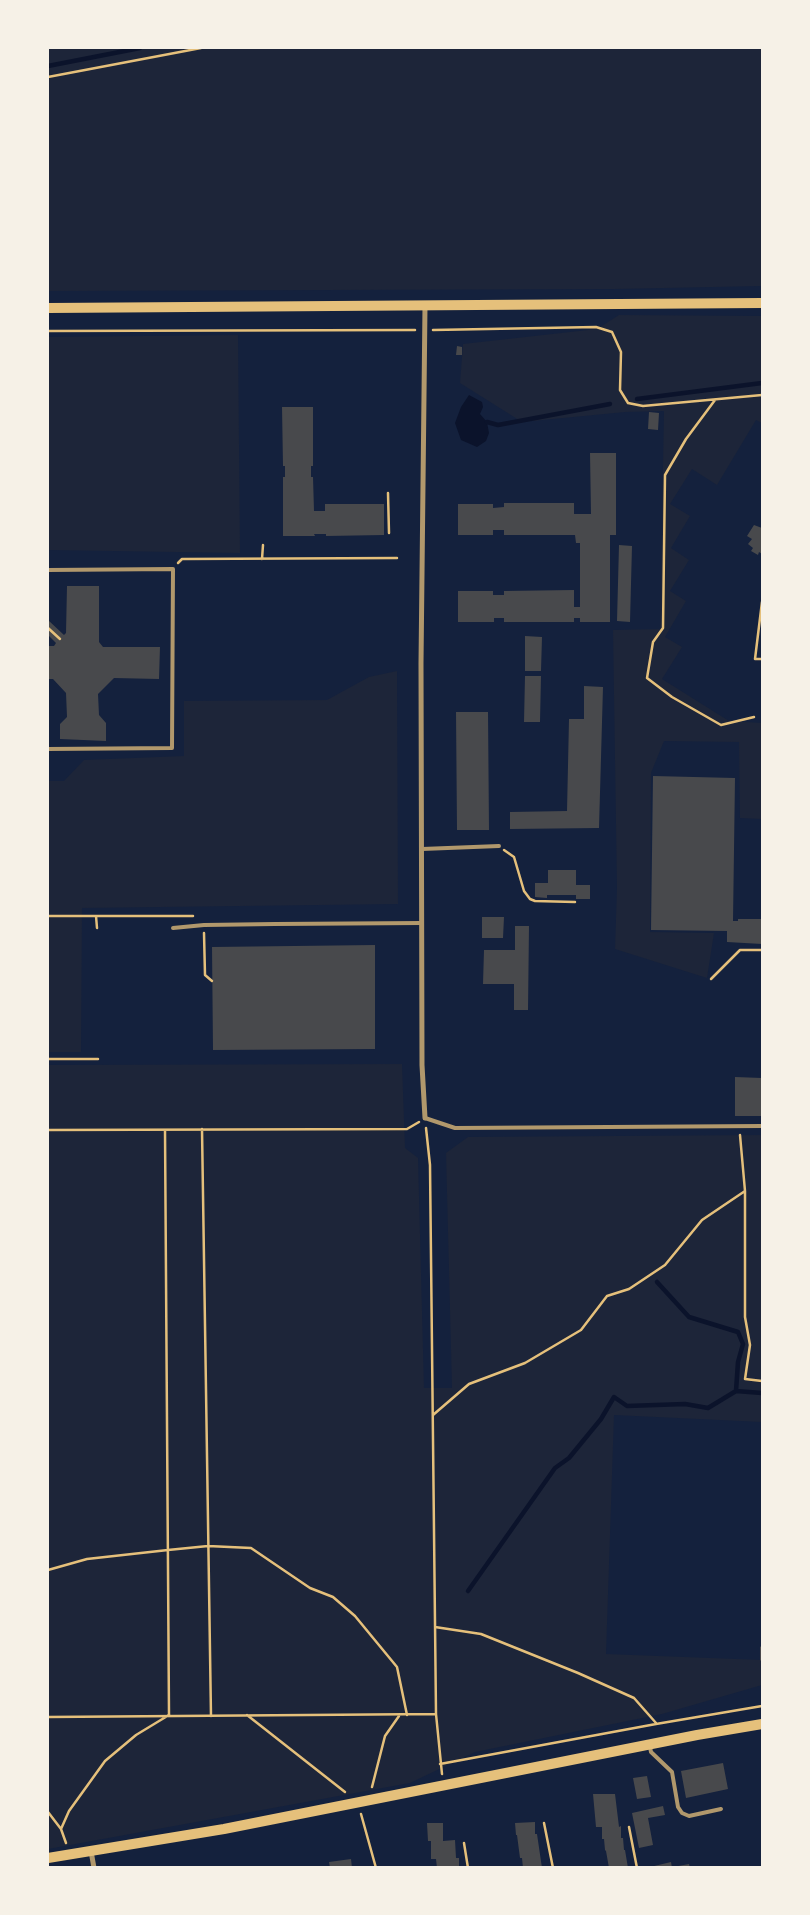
<!DOCTYPE html>
<style>
body{margin:0}
#map{position:relative;width:810px;height:1915px;overflow:hidden;background:#14213d;font-family:"Open Sans",sans-serif}
canvas{display:block}
.frame{position:absolute;inset:0;border:49px solid #f6f1e7;pointer-events:none}
</style>
<div id="map">
<canvas width="810" height="1915"></canvas>
<div class="frame"></div>
</div>
<script>
const ctx = document.querySelector('canvas').getContext('2d');
ctx.lineJoin = 'round';
function paint(path, color) {
  ctx.fillStyle = color;
  ctx.fill(path, 'evenodd');
}
function shape(rows) {
  const path = new Path2D();
  for (const r of rows) {
    path.moveTo(r[0], r[1]);
    for (let i = 2; i < r.length; i += 2) path.lineTo(r[i], r[i + 1]);
  }
  return path;
}
function stroke(path, color, width, dash) {
  ctx.strokeStyle = color;
  ctx.lineWidth = width;
  ctx.lineCap = dash ? 'butt' : 'round';
  ctx.setLineDash(dash || []);
  ctx.stroke(path);
}
const green = shape([
 [48,48,762,48,762,286,615,289,48,291],
 [619,315,762,316,762,423,756,420,717,485,692,469,670,504,690,516,671,548,689,560,670,591,686,601,665,637,682,647,662,679,729,721,762,723,762,819,740,818,739,742,664,741,651,773,650,932,714,933,707,978,615,949,617,888,613,630,660,629,664,411,625,412,522,422,460,383,463,344,597,329],
 [238,335,240,553,48,550,48,337],
 [397,671,398,904,82,908,81,1052,48,1052,48,781,64,781,84,760,184,756,184,701,327,700,369,677],
 [402,1064,405,1148,418,1158,424,1388,452,1388,446,1153,468,1137,762,1135,762,1422,614,1415,606,1654,762,1660,762,1685,662,1714,475,1752,410,1783,48,1849,48,1065]
]);
const water = shape([
 [469,395,482,402,483,407,480,414,487,422,489,433,486,441,477,447,461,440,455,423,461,407]
]);
const stream = shape([
 [48,66,140,48],
 [637,399,762,383],
 [487,422,498,425,610,404],
 [657,1282,689,1317,738,1332,743,1344,738,1362,736,1391],
 [468,1591,555,1468,569,1458,601,1419,614,1397,627,1406,685,1404,708,1408,736,1391,762,1393]
]);
const building = shape([
 [457,346,462,347,462,355,456,355],
 [282,407,313,407,313,466,311,466,311,477,313,477,314,511,325,511,325,504,384,504,384,535,326,536,326,534,314,534,315,536,283,536,283,477,285,477,285,466,283,466],
 [649,412,659,413,658,430,648,429],
 [590,453,616,453,616,535,610,535,610,622,580,622,580,618,574,618,574,622,504,622,504,618,494,618,494,622,458,622,458,591,493,591,493,595,504,595,504,591,574,590,574,607,580,607,580,543,576,543,575,535,504,535,504,530,493,530,493,535,458,535,458,504,493,504,493,508,504,507,504,503,574,503,574,514,591,514],
 [754,525,762,528,762,554,759,552,758,555,751,551,753,548,748,544,752,539,747,536],
 [619,545,632,546,630,622,617,621],
 [67,586,99,586,99,642,103,647,160,647,159,679,114,678,98,694,99,715,106,723,106,741,60,739,60,724,67,717,66,693,53,679,48,679,48,646,54,646,56,643,48,635,48,620,64,635,66,633],
 [525,636,542,637,541,671,525,671],
 [525,676,541,676,540,722,524,722],
 [584,686,603,687,599,828,510,829,510,812,567,811,569,719,584,719],
 [456,712,488,712,489,830,457,830],
 [653,776,735,778,733,921,738,921,738,919,762,919,762,944,727,942,727,931,651,930],
 [548,870,576,870,576,885,590,885,590,899,576,899,576,895,547,895,547,898,535,897,535,883,548,883],
 [482,917,504,917,503,938,482,938],
 [515,926,529,926,528,1010,514,1010,514,984,483,984,484,950,515,950],
 [375,945,375,1049,213,1050,212,947],
 [735,1077,762,1078,762,1116,735,1116],
 [723,1763,728,1789,686,1798,681,1771],
 [647,1776,651,1797,637,1799,633,1778],
 [593,1794,615,1794,619,1827,621,1826,621,1838,623,1838,624,1850,625,1850,628,1868,609,1868,606,1851,605,1850,604,1839,602,1839,602,1827,596,1827],
 [663,1806,665,1815,648,1818,653,1845,639,1848,632,1813],
 [535,1822,535,1834,537,1834,542,1868,523,1868,522,1858,520,1858,517,1835,516,1835,515,1823],
 [427,1823,443,1823,443,1841,455,1840,456,1858,459,1858,459,1868,437,1868,436,1859,431,1859,431,1841,428,1841],
 [351,1859,352,1868,330,1868,329,1862],
 [671,1862,672,1868,650,1868,650,1867],
 [689,1864,690,1868,673,1868,673,1867]
]);
const path = shape([
 [48,77,201,48],
 [433,330,596,327,612,332,621,352,620,390,628,403,643,406,762,395],
 [48,331,415,330],
 [715,400,686,439,665,475,663,628,653,642,647,678,672,697,721,725,754,717],
 [388,493,389,533],
 [262,559,263,545],
 [178,563,182,559,397,558],
 [762,602,755,659,762,659],
 [48,628,60,639],
 [504,850,514,857,524,891,530,899,535,901,575,902],
 [48,916,193,916],
 [96,916,97,928],
 [204,933,205,975,212,981],
 [711,979,740,950,762,950],
 [48,1059,98,1059],
 [426,1128,430,1165,436,1714,442,1774],
 [202,1129,211,1716],
 [48,1130,407,1129,419,1122],
 [745,1191,745,1317,750,1345,745,1379,762,1381],
 [433,1415,469,1384,525,1363,581,1330,607,1296,629,1289,665,1265,702,1220,745,1191,740,1135],
 [48,1570,87,1559,168,1550,208,1546,251,1548,310,1588,333,1597,355,1616,397,1667,407,1715],
 [435,1627,481,1634,578,1673,634,1698,656,1723],
 [762,1660,762,1647],
 [247,1715,345,1792],
 [48,1717,436,1714],
 [440,1764,656,1724,762,1706],
 [372,1787,385,1736,399,1716],
 [48,1812,61,1829],
 [361,1814,376,1868],
 [544,1823,553,1868],
 [629,1827,637,1868],
 [66,1843,61,1829,69,1811,105,1761,136,1735,169,1715,165,1130],
 [464,1843,468,1868]
]);
const service = shape([
 [48,570,173,569,172,748,48,749],
 [422,849,499,846],
 [173,928,204,925,275,924,422,923],
 [425,1118,455,1128,762,1126],
 [650,1747,651,1752,672,1772,678,1807,682,1813,689,1816,721,1809]
]);
const minor = shape([
 [425,306,421,663,422,1065,425,1118],
 [91,1851,94,1868]
]);
const secondary = shape([
 [48,308,762,303],
 [48,1858,224,1829,697,1735,762,1724]
]);
paint(green, '#1d2539');
paint(water, '#0b132b');
stroke(stream, '#0b132b', 4.5);
paint(building, '#48494c');
stroke(path, '#e5c07b', 2.5);
stroke(service, '#b1986c', 4);
stroke(minor, '#b1986c', 5);
stroke(secondary, '#e5c07b', 10);
</script>
